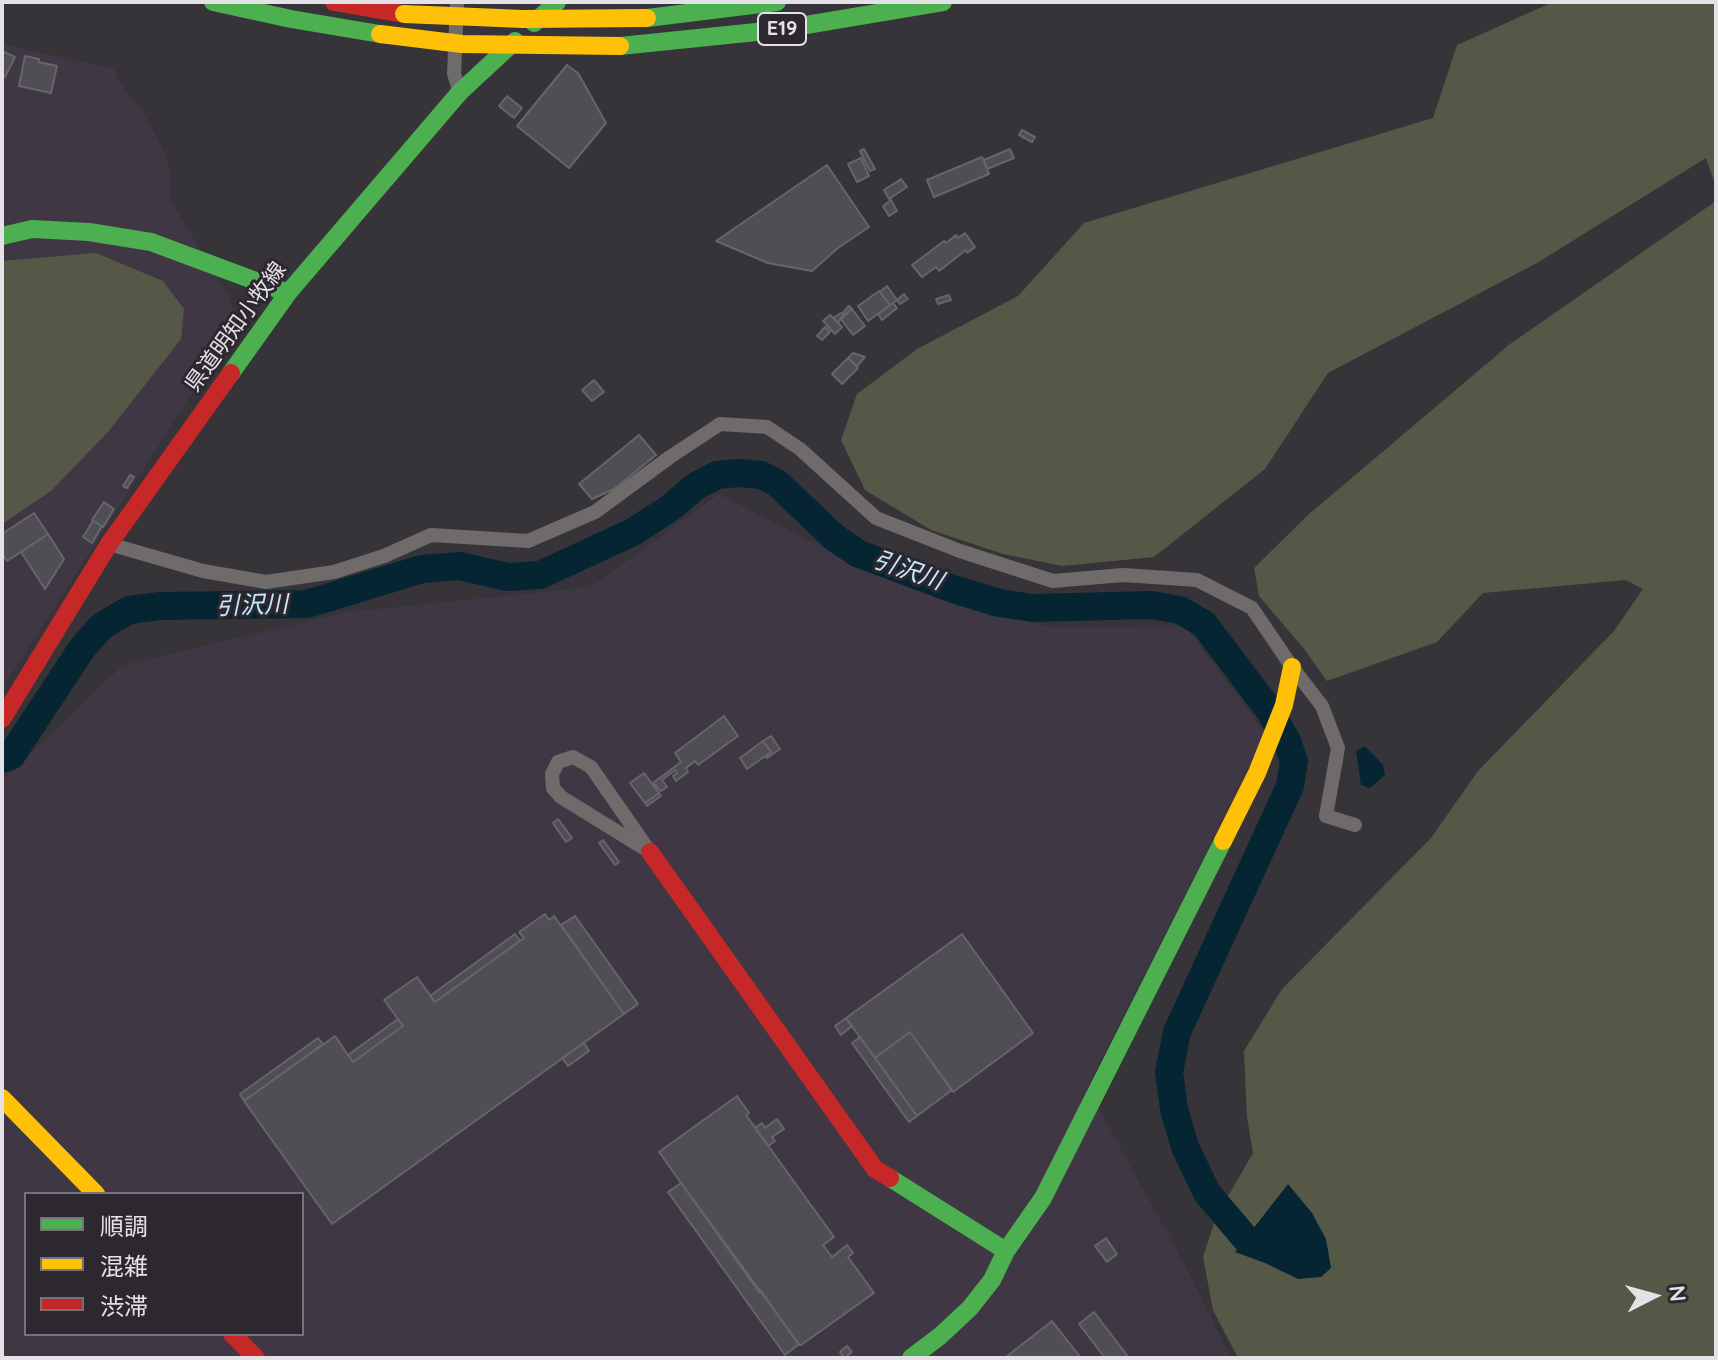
<!DOCTYPE html>
<meta charset="utf-8">
<style>
body{margin:0}
#map{position:relative;width:1718px;height:1360px;overflow:hidden;background:#363438;font-family:Quicksand,"Noto Sans JP",sans-serif}
canvas{display:block}
.frame{position:absolute;inset:0;border:4px solid #e5e2e7;pointer-events:none}
.legend{position:absolute;left:24px;top:1192px;width:280px;height:144px;box-sizing:border-box;background:#2d2830;border:2px solid #777279;margin:0;padding:10px 14px;list-style:none;font-size:24px;color:#e5e2e7}
.legend li{display:flex;align-items:center;gap:16px;height:40px}
.legend b{width:40px;border:2px solid #777279}
.north{position:absolute;left:1614px;top:1256px;width:80px;height:80px;-webkit-text-stroke:6px #2d2830;paint-order:stroke;rotate:84deg;font-size:22px;font-weight:700;line-height:32px;text-align:center;color:#e5e2e7}
.north::after{content:'';display:block;margin:auto;width:28px;height:36px;background:#e5e2e7;clip-path:polygon(50% 0,100% 100%,50% 72%,0 100%)}
</style>
<div id="map">
<canvas width="1718" height="1360"></canvas>
<div class="frame"></div>
<ul class="legend">
<li><b style="height:10px;background:#4caf50"></b>順調</li>
<li><b style="height:10px;background:#ffc107"></b>混雑</li>
<li><b style="height:10px;background:#c62828"></b>渋滞</li>
</ul>
<div class="north">N</div>
</div>
<script>
const ctx = document.querySelector('canvas').getContext('2d');
ctx.lineJoin = 'round';
function paint(path, color) {
  ctx.fillStyle = color;
  ctx.fill(path, 'evenodd');
}
function shape(rows) {
  const path = new Path2D();
  for (const r of rows) {
    path.moveTo(r[0], r[1]);
    for (let i = 2; i < r.length; i += 2) path.lineTo(r[i], r[i + 1]);
  }
  return path;
}
function stroke(path, color, width, dash) {
  ctx.strokeStyle = color;
  ctx.lineWidth = width;
  ctx.lineCap = dash ? 'butt' : 'round';
  ctx.setLineDash(dash || []);
  ctx.stroke(path);
}
function write(font, color, halo, rows, align = 'center') {
  ctx.font = font + ' Quicksand,"Noto Sans JP",sans-serif';
  ctx.lineWidth = 6;
  ctx.setLineDash([]);
  ctx.textBaseline = 'middle';
  ctx.strokeStyle = halo;
  ctx.fillStyle = color;
  for (const [text, x, y, turn = 0] of rows) {
    ctx.save();
    ctx.translate(x, y);
    ctx.rotate((+turn || 0) * Math.PI / 180);
    ctx.textAlign = isNaN(turn) ? turn : align;
    if (halo) ctx.strokeText(text, 0, 0);
    ctx.fillText(text, 0, 0);
    ctx.restore();
  }
}
const built = shape([
 [2,44,114,69,118,80,143,112,164,151,171,175,169,198,228,294,237,323,2,689],
 [719,494,851,562,1050,628,1186,627,1266,735,1087,1087,1189,1273,1231,1358,2,1358,2,781,123,665,348,612,591,587],
 [26,1194,302,1194,302,1334,26,1334]
]);
const green = shape([
 [1553,2,1716,2,1716,187,1706,158,1537,263,1328,373,1265,469,1154,557,1062,566,1003,554,931,530,865,490,841,440,857,394,917,349,1018,296,1084,223,1433,118,1457,45],
 [1716,201,1716,1358,1238,1358,1213,1310,1203,1257,1216,1217,1253,1153,1247,1117,1244,1051,1282,989,1431,838,1478,771,1614,631,1643,589,1626,580,1483,593,1437,642,1327,681,1304,649,1259,596,1254,568,1308,515,1510,344],
 [96,253,163,281,184,309,181,339,108,432,51,491,2,524,2,261]
]);
const water = shape([
 [1365,746,1383,765,1385,775,1370,788,1361,785,1356,751],
 [1288,1184,1312,1213,1326,1239,1331,1268,1321,1277,1298,1279,1265,1263,1235,1252]
]);
const river = shape([
 [2,759,11,756,83,647,102,626,129,610,160,606,307,604,422,569,459,566,508,577,540,575,633,532,670,508,696,486,717,475,739,473,761,475,777,483,835,538,859,554,953,589,999,603,1033,608,1151,605,1180,610,1204,624,1269,710,1287,741,1294,761,1290,786,1177,1032,1169,1072,1174,1109,1185,1147,1207,1193,1246,1239]
]);
const building = shape([
 [2,51,15,57,5,77,2,75,2,51],
 [25,56,39,59,39,62,57,66,51,93,19,86,25,56],
 [567,65,578,73,606,123,569,168,517,126,567,65],
 [507,96,522,108,514,118,499,106,507,96],
 [1022,130,1035,137,1032,142,1019,135,1022,130],
 [864,149,875,169,870,171,860,151,864,149],
 [1010,149,1014,158,987,169,984,160,1010,149],
 [982,157,989,174,934,197,927,180,982,157],
 [861,158,869,176,857,182,848,164,861,158],
 [827,165,869,227,838,248,812,271,768,263,716,241,827,165],
 [901,179,907,187,889,199,884,190,901,179],
 [891,200,897,211,889,216,883,206,891,200],
 [965,233,975,247,967,253,966,250,939,271,936,267,922,277,912,265,944,241,946,243,956,235,958,238,965,233],
 [887,286,897,300,904,294,908,299,900,304,897,300,890,305,880,292,887,286],
 [879,291,890,305,868,321,858,306,879,291],
 [949,295,951,300,938,304,936,299,949,295],
 [893,303,897,308,882,320,878,314,893,303],
 [849,306,852,309,838,322,833,318,841,313,842,314,849,306],
 [852,309,865,326,853,335,840,318,852,309],
 [830,315,842,327,835,334,823,321,830,315],
 [825,327,830,332,822,340,817,336,825,327],
 [853,353,865,357,857,366,848,358,853,353],
 [848,358,858,368,842,384,832,374,848,358],
 [594,380,604,392,592,401,582,390,594,380],
 [639,435,656,455,614,489,592,499,579,484,639,435],
 [130,475,134,477,127,488,123,486,130,475],
 [104,502,114,509,103,527,92,520,104,502],
 [34,513,48,534,7,561,2,554,2,534,34,513],
 [93,521,102,526,92,543,83,537,93,521],
 [48,534,64,559,45,589,21,552,48,534],
 [724,716,738,736,698,765,695,761,686,768,688,772,676,781,673,776,677,773,675,770,662,780,667,787,661,791,653,783,681,762,675,753,724,716],
 [771,736,780,749,767,758,766,756,771,752,763,741,771,736],
 [763,741,771,752,747,769,740,758,763,741],
 [644,773,659,793,645,803,630,783,644,773],
 [659,793,661,796,647,806,645,803,659,793],
 [558,819,572,838,566,842,553,823,558,819],
 [603,840,619,862,615,865,599,843,603,840],
 [545,914,549,920,554,916,624,1014,332,1224,244,1101,335,1036,353,1062,403,1026,384,1000,417,977,435,1002,524,938,519,932,545,914],
 [575,916,638,1004,624,1014,561,925,575,916],
 [515,934,520,941,435,1002,430,996,515,934],
 [962,934,1033,1033,953,1092,910,1032,875,1058,846,1018,962,934],
 [846,1018,852,1026,841,1035,835,1026,846,1018],
 [398,1019,403,1026,353,1062,348,1055,398,1019],
 [910,1032,952,1090,917,1116,875,1058,910,1032],
 [860,1037,917,1116,909,1122,852,1043,860,1037],
 [318,1038,323,1044,244,1101,240,1094,318,1038],
 [584,1043,589,1051,568,1066,562,1058,584,1043],
 [737,1096,749,1113,746,1115,834,1237,823,1245,832,1257,847,1245,853,1253,848,1257,874,1293,801,1345,799,1345,761,1291,759,1292,659,1152,737,1096],
 [777,1119,784,1129,772,1137,775,1141,768,1146,755,1128,762,1123,765,1128,777,1119],
 [681,1183,799,1344,785,1355,668,1192,681,1183],
 [1106,1238,1117,1254,1107,1262,1095,1246,1106,1238],
 [1094,1312,1129,1358,1105,1358,1079,1324,1094,1312],
 [1052,1321,1081,1358,1007,1358,1006,1357,1052,1321],
 [847,1346,852,1352,844,1358,840,1352,847,1346]
]);
const street = shape([
 [457,2,454,74,460,92],
 [109,544,203,571,266,582,334,572,384,556,431,535,528,541,595,512,670,457,720,424,767,427,800,449,876,518,960,551,1053,581,1123,575,1197,580,1252,608,1292,667,1322,706,1338,748,1326,816,1355,825],
 [573,757,591,767,650,852,561,797,553,788,552,774,558,762,573,757]
]);
const fast = shape([
 [213,2,291,19,380,34],
 [647,18,777,2],
 [534,23,557,2],
 [620,46,776,30,943,2],
 [2,236,32,229,89,232,151,242,288,293],
 [231,373,288,293,460,92,515,41],
 [890,1178,1006,1251],
 [911,1358,940,1336,970,1308,992,1280,1006,1251,1043,1198,1223,841]
]);
const slow = shape([
 [1223,841,1257,773,1284,705,1292,667],
 [2,1098,96,1194]
]);
const jam = shape([
 [334,2,404,14],
 [2,719,109,544,231,373],
 [650,852,875,1169,890,1178],
 [232,1334,256,1358]
]);
const slowBridge = shape([
 [404,14,523,19,647,18],
 [380,34,462,44,620,46]
]);
const shields = [
 [782,29,48]
];
const shieldNames = [
 ["E19",782,29]
];
const streetNames = [
 ["県道明知小牧線",236,327,-54]
];
const waterNames = [
 ["引沢川",908,571,19],
 ["引沢川",252,606,-2]
];
paint(built, '#3f3743');
paint(green, '#555846');
paint(water, '#052533');
stroke(river, '#052533', 28);
paint(building, '#504e55');
stroke(building, '#666569', 2);
stroke(street, '#6f6b6a', 14);
stroke(fast, '#4caf50', 18);
stroke(slow, '#ffc107', 18);
stroke(jam, '#c62828', 18);
stroke(slowBridge, '#ffc107', 18);
for (const [x, y, w] of shields) {
  const box = new Path2D();
  box.roundRect(x - w / 2, y - 16, w, 32, 6);
  ctx.fillStyle = '#2d2830';
  ctx.fill(box);
  stroke(box, '#e5e2e7', 2);
}
write('bold 20px', '#e5e2e7', null, shieldNames);
write('22px', '#e5e2e7', '#2d2830', streetNames);
write('italic 24px', '#c4ebfd', '#2d2830', waterNames);
</script>
